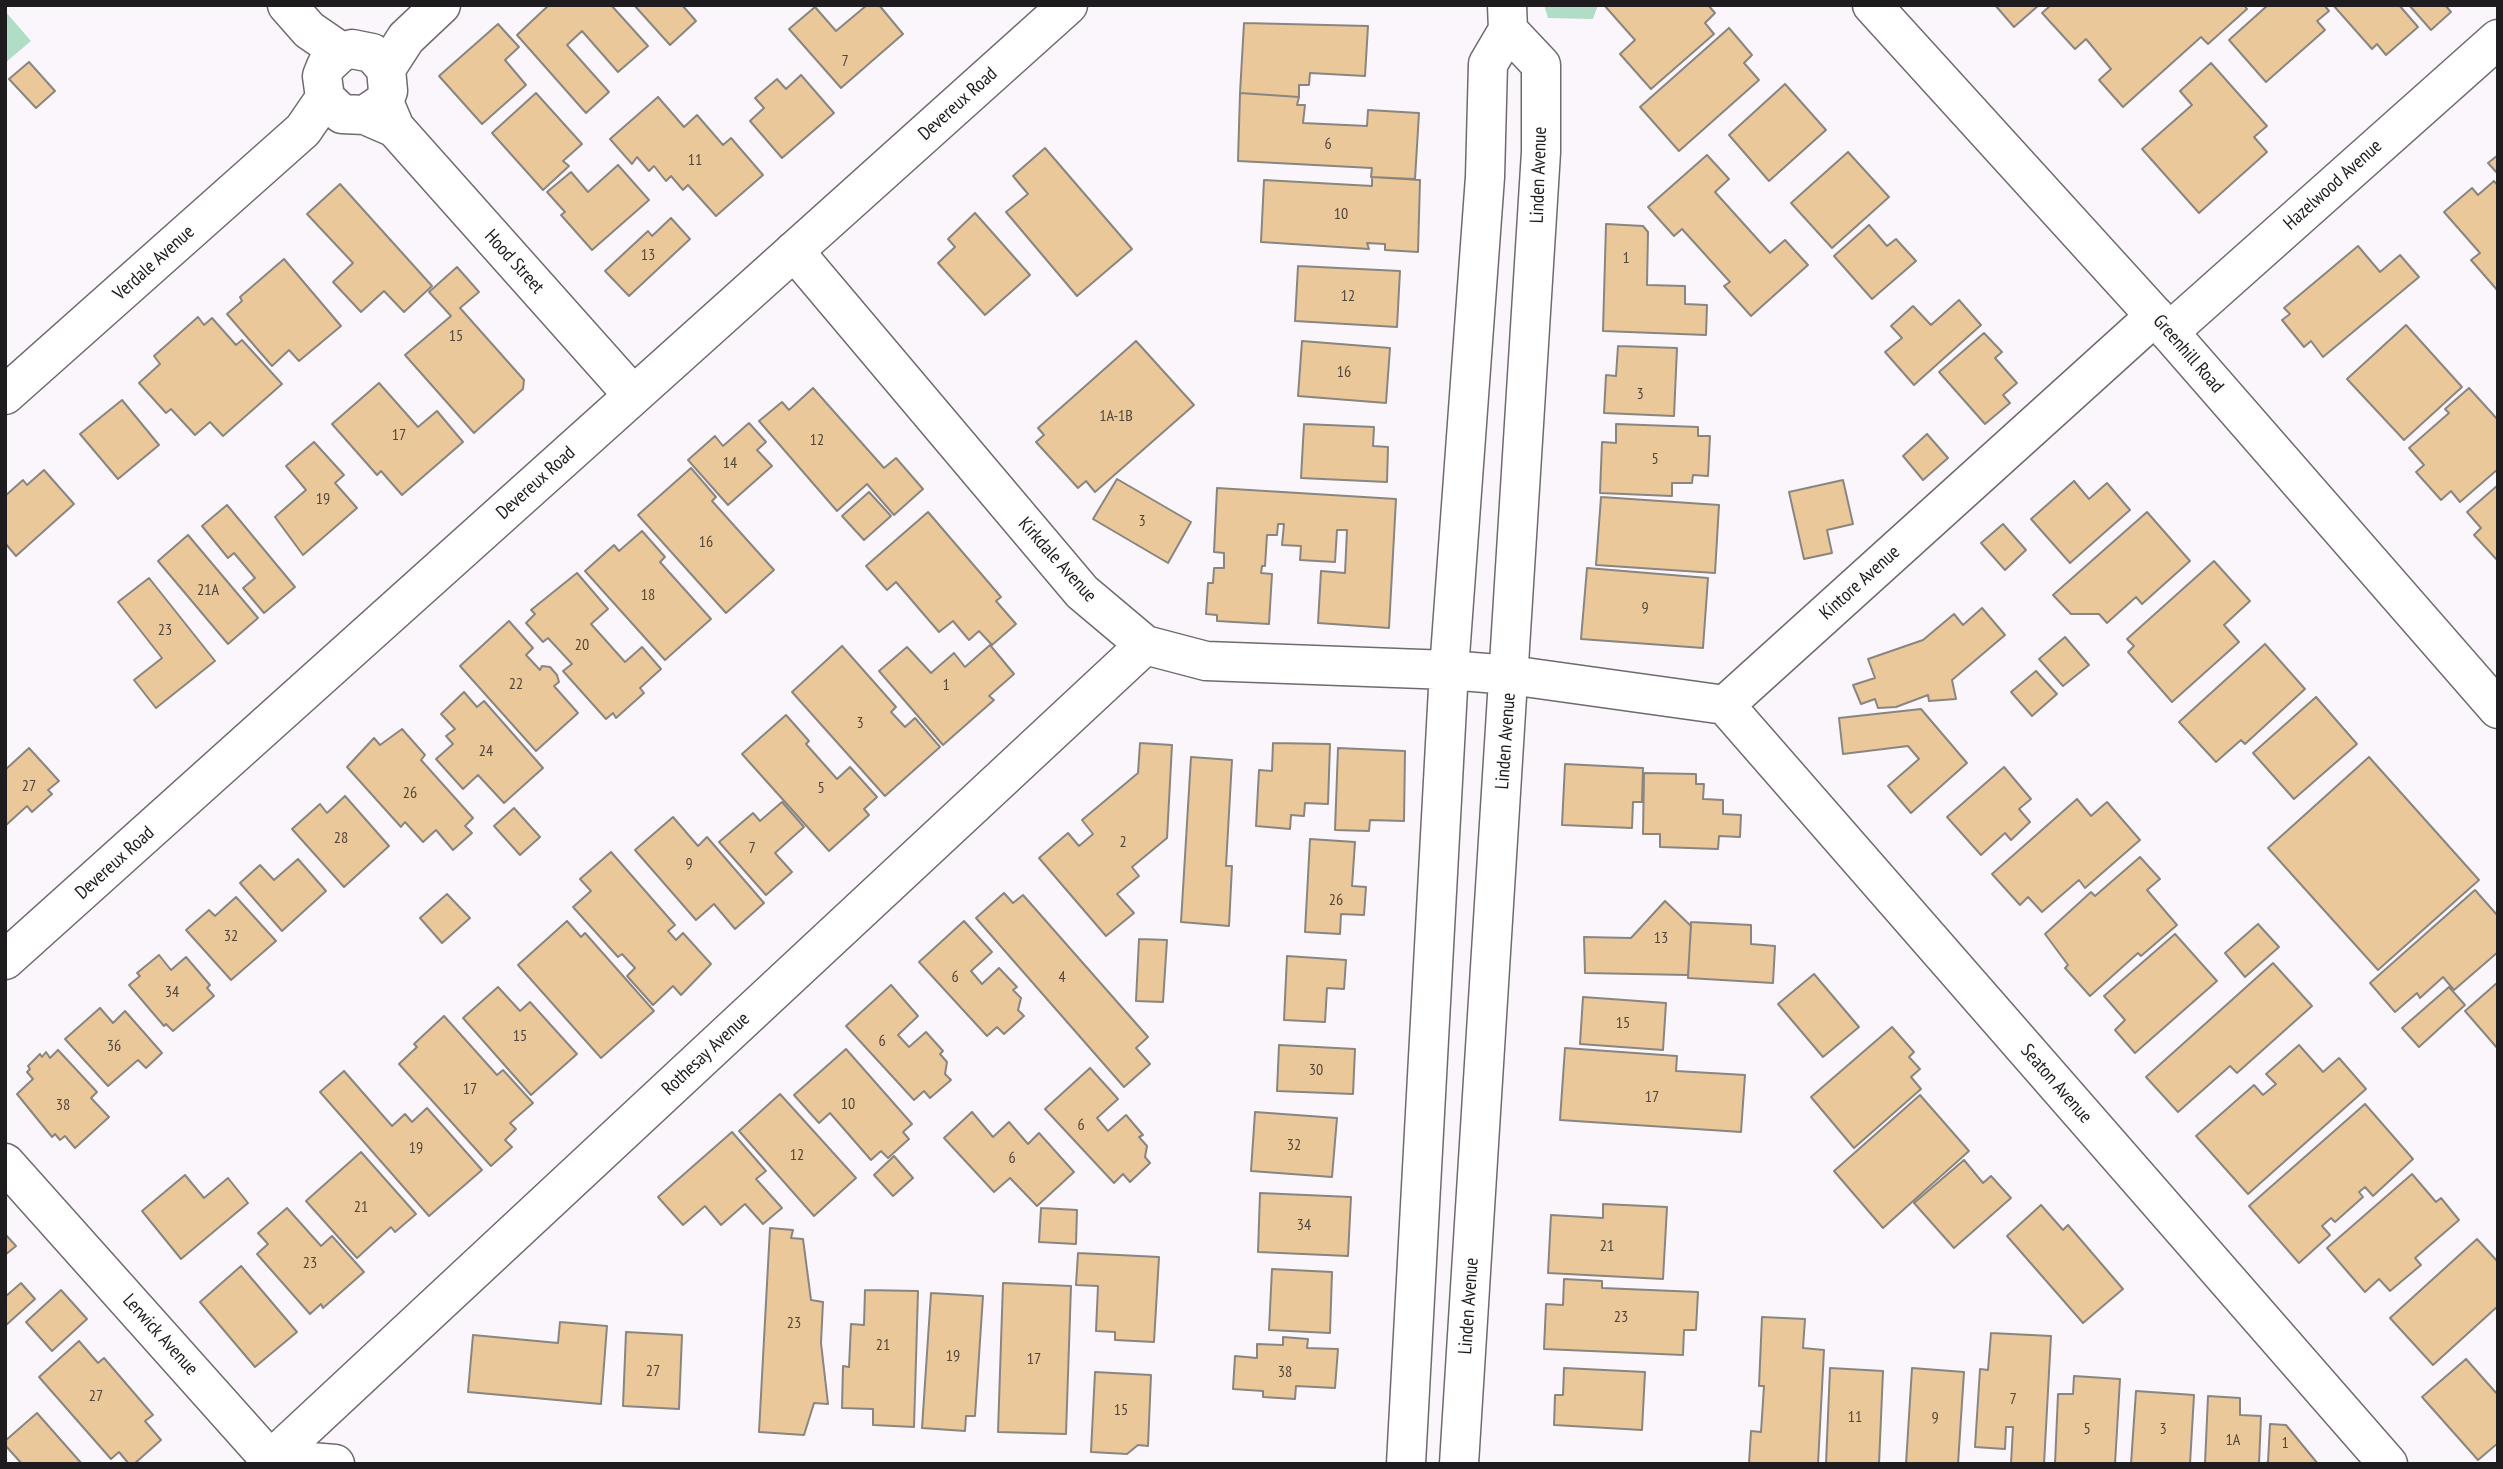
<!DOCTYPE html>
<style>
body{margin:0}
#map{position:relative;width:2503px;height:1469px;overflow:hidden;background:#fbf6fb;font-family:"PT Sans Narrow",sans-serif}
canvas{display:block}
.frame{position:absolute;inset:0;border:7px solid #1e1c1e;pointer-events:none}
</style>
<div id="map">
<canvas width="2503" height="1469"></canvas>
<div class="frame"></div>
</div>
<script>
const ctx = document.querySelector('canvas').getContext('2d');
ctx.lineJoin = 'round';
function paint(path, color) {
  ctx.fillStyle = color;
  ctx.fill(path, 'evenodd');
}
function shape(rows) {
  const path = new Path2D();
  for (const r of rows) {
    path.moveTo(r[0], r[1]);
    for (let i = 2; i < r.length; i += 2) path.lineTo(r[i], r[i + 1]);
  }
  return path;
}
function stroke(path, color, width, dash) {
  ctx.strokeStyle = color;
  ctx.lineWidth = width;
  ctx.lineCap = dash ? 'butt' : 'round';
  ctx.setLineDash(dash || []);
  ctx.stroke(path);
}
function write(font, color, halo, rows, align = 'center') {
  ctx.font = font + ' "PT Sans Narrow",sans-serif';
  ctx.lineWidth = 5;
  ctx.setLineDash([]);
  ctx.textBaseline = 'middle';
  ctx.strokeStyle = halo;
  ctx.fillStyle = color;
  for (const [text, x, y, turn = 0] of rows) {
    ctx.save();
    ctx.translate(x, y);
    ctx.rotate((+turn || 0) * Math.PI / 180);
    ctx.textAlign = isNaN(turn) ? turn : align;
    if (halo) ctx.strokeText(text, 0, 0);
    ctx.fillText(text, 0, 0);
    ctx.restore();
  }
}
const green = shape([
 [1544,5,1598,5,1593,19,1548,18],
 [5,11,31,41,5,63]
]);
const building = shape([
 [549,5,611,5,648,46,618,72,582,31,567,45,609,92,586,113,517,35,549,5],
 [634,5,682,5,696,21,670,45,634,5],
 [867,5,879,5,903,34,841,88,789,29,815,7,836,31,867,5],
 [1604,5,1708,5,1715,13,1705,23,1714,34,1651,89,1620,54,1635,40,1604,5],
 [1995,5,2039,5,2014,27,1995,5],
 [2051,5,2244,5,2247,9,2208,44,2201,37,2123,107,2099,80,2111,69,2086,39,2075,49,2042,13,2051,5],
 [2268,5,2324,5,2329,11,2317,21,2325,30,2266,82,2229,40,2268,5],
 [2333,5,2399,5,2418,27,2386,55,2377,44,2372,49,2333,5],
 [2409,5,2445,5,2451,12,2431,30,2409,5],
 [1244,23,1368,26,1365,76,1310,73,1309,85,1299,85,1299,97,1240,93,1244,23],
 [498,24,519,47,505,60,526,85,482,124,439,76,498,24],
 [1729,28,1752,55,1744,63,1759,80,1679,151,1640,107,1729,28],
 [29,62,55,91,36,108,9,79,29,62],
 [2211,63,2267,126,2254,137,2267,152,2199,213,2142,149,2192,105,2180,91,2211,63],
 [801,75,834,113,782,158,750,121,764,108,755,98,777,79,786,89,801,75],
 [1785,84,1826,130,1769,181,1729,135,1785,84],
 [536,93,582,144,563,161,569,166,543,190,492,133,536,93],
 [1240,93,1299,97,1297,105,1305,105,1303,123,1367,126,1368,110,1419,113,1415,179,1371,177,1372,168,1238,161,1240,93],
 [658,97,684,127,697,115,723,145,731,138,763,175,716,216,688,185,683,190,671,176,666,181,654,166,649,171,637,157,632,164,610,139,658,97],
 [1045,148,1132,249,1077,296,1006,212,1028,194,1013,176,1045,148],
 [1848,152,1889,197,1832,248,1791,203,1848,152],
 [1707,155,1729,179,1715,192,1770,253,1785,240,1808,265,1751,316,1724,286,1730,282,1682,229,1674,236,1648,207,1707,155],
 [2498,155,2498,174,2488,163,2498,155],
 [618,165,649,200,592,250,561,215,565,212,547,192,571,172,588,192,618,165],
 [1372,177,1420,180,1418,252,1385,250,1385,244,1367,243,1369,249,1261,242,1264,180,1372,186,1372,177],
 [2494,181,2498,186,2498,291,2471,260,2480,253,2444,212,2472,188,2478,195,2494,181],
 [340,184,432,286,404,312,384,291,361,312,333,282,353,263,307,214,340,184],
 [975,213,1030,275,985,315,938,263,955,247,948,239,975,213],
 [671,218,690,239,629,296,605,271,648,231,652,236,671,218],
 [1606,224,1643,226,1648,232,1647,285,1685,286,1685,304,1707,305,1706,335,1603,331,1606,224],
 [1869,225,1887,246,1896,239,1916,261,1872,299,1834,256,1869,225],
 [2358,246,2380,272,2400,255,2419,277,2323,357,2311,341,2304,347,2282,320,2290,314,2284,308,2358,246],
 [284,259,341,326,299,361,289,350,272,366,227,314,242,301,240,297,284,259],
 [1298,266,1400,271,1397,327,1295,321,1298,266],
 [457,267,479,292,460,308,524,380,523,389,474,433,405,355,451,316,429,292,457,267],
 [1959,300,1981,325,1914,385,1885,352,1902,338,1891,326,1913,306,1931,325,1959,300],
 [198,317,204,325,212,318,236,345,242,340,282,384,223,436,210,422,195,435,171,409,166,413,139,383,160,364,154,356,198,317],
 [2406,325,2462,387,2404,440,2347,379,2406,325],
 [1984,333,2002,352,1995,358,2017,383,2003,395,2010,403,1985,424,1939,372,1984,333],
 [1136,341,1194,405,1095,492,1086,481,1078,488,1036,442,1044,435,1038,428,1136,341],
 [1302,341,1390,348,1386,403,1298,396,1302,341],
 [1618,346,1677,348,1674,416,1604,413,1606,375,1616,376,1618,346],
 [379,383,418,427,437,411,463,442,402,495,381,471,377,475,332,424,379,383],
 [813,388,884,468,896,458,923,489,894,515,867,484,837,511,759,421,782,402,789,410,813,388],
 [2469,388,2498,420,2498,469,2460,502,2451,491,2441,500,2416,472,2424,465,2409,448,2449,413,2445,409,2469,388],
 [122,400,159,445,118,479,80,434,122,400],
 [749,423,766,442,757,450,772,466,728,505,688,460,715,436,723,446,749,423],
 [1304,424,1374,427,1373,446,1388,447,1387,482,1301,478,1304,424],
 [1616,424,1698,427,1698,436,1710,436,1708,476,1693,475,1692,483,1672,483,1672,496,1600,493,1602,442,1616,443,1616,424],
 [1927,434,1948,458,1923,480,1903,456,1927,434],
 [314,442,344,475,335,483,357,508,303,555,275,517,306,490,286,466,314,442],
 [691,468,716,497,712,501,774,570,726,613,638,515,691,468],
 [44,470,74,504,16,556,5,543,5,496,23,480,27,485,44,470],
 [1117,479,1191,522,1168,563,1093,519,1117,479],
 [1843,480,1853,524,1827,530,1832,553,1804,559,1789,492,1843,480],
 [2074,481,2089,499,2107,483,2130,510,2070,563,2031,519,2074,481],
 [2498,485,2498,561,2474,535,2481,528,2467,512,2498,485],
 [1217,488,1396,499,1389,628,1318,623,1321,571,1345,573,1347,530,1337,530,1335,562,1300,560,1301,546,1282,545,1284,524,1278,524,1277,535,1267,535,1265,566,1262,566,1261,573,1272,574,1269,624,1217,621,1217,615,1206,614,1208,583,1213,583,1214,568,1224,568,1224,553,1214,552,1217,488],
 [869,492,891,516,864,540,842,516,869,492],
 [1601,497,1719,505,1715,573,1596,565,1601,497],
 [227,505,295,587,264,613,243,588,255,578,234,553,228,558,202,526,227,505],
 [928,512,1001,597,996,601,1016,624,992,645,979,631,969,640,953,621,939,632,896,582,887,590,866,566,928,512],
 [2147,512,2190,561,2142,604,2136,597,2107,623,2099,614,2071,614,2053,595,2147,512],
 [2003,524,2026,550,2005,570,1981,543,2003,524],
 [642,531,665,557,660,562,711,619,665,660,585,571,614,545,619,551,642,531],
 [188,535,258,618,228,644,158,561,188,535],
 [2214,561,2250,601,2224,625,2239,642,2172,702,2128,652,2134,646,2127,639,2214,561],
 [1587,568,1708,578,1703,648,1581,639,1587,568],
 [577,573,608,609,591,624,625,662,642,647,661,669,640,688,644,693,616,718,613,713,606,719,563,671,572,664,548,638,543,642,526,623,535,614,531,610,577,573],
 [149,578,215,661,156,708,134,680,162,658,118,602,149,578],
 [1982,608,2005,635,1952,680,1956,699,1929,701,1928,695,1896,707,1878,708,1875,699,1861,704,1853,685,1875,678,1868,659,1923,640,1954,614,1963,625,1982,608],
 [509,621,533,648,526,655,540,670,542,666,550,667,557,675,559,682,554,686,578,713,536,751,460,666,509,621],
 [2065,637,2089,665,2063,686,2039,659,2065,637],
 [2265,644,2305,689,2245,744,2241,740,2216,762,2179,722,2265,644],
 [990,645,1014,674,989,696,994,700,943,745,879,671,907,647,931,673,954,653,965,667,990,645],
 [842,646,896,707,891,712,905,727,915,718,940,747,885,796,792,692,842,646],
 [2036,671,2057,694,2032,716,2011,692,2036,671],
 [464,692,477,707,484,701,543,768,504,803,478,775,463,789,436,759,453,744,446,736,455,729,441,714,464,692],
 [2316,697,2357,744,2294,799,2253,753,2316,697],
 [1921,709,1967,763,1911,813,1888,786,1919,759,1908,746,1843,754,1839,718,1921,709],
 [786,715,809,741,806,744,837,779,850,767,877,797,864,809,869,815,829,851,742,754,786,715],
 [402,729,425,755,421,760,473,818,465,826,472,833,453,850,436,830,423,842,405,822,401,827,347,767,374,738,380,745,402,729],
 [1140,743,1172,745,1167,838,1132,867,1139,876,1117,894,1134,913,1106,936,1039,858,1068,833,1079,846,1093,834,1082,820,1138,773,1140,743],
 [1273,743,1330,744,1328,804,1305,803,1304,816,1291,815,1290,829,1256,826,1259,770,1272,771,1273,743],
 [29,748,59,781,48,790,52,794,32,812,27,806,5,826,5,770,29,748],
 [1338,748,1405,751,1404,821,1370,820,1369,831,1335,830,1338,748],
 [1191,757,1232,760,1226,866,1232,866,1229,926,1181,922,1191,757],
 [2369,757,2479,880,2378,970,2268,848,2369,757],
 [1565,764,1643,768,1642,802,1633,802,1632,828,1562,825,1565,764],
 [2004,767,2031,799,2019,809,2030,822,2011,840,2005,833,1981,855,1947,817,2004,767],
 [1644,773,1696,774,1696,784,1704,784,1703,799,1723,800,1723,814,1741,815,1740,837,1719,836,1718,849,1660,847,1660,834,1643,834,1644,773],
 [345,796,389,846,344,887,292,829,320,804,327,813,345,796],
 [2077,799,2091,816,2107,802,2140,840,2085,888,2079,880,2042,912,2028,897,2020,905,1992,874,2077,799],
 [782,802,804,827,775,853,792,872,766,895,719,842,753,813,760,821,782,802],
 [514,808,540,837,520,855,494,826,514,808],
 [673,817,698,846,707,837,764,903,735,929,714,904,696,920,635,850,673,817],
 [1310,839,1355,842,1352,886,1366,887,1364,915,1341,914,1340,934,1305,932,1310,839],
 [611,852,675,925,668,931,676,940,683,933,711,964,681,995,673,986,653,1005,627,976,635,968,622,954,618,957,573,907,591,891,580,879,611,852],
 [2140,857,2160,879,2147,890,2177,925,2141,956,2138,953,2090,996,2065,968,2068,965,2045,934,2091,892,2095,896,2140,857],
 [298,859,326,891,282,931,240,883,260,865,274,880,298,859],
 [2475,890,2498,916,2498,952,2454,990,2443,977,2420,998,2417,993,2395,1012,2370,983,2475,890],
 [1004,893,1013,903,1023,895,1148,1037,1136,1048,1150,1064,1124,1087,976,918,1004,893],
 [447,894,470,918,442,943,420,918,447,894],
 [236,897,276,941,231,980,186,930,209,910,215,916,236,897],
 [1665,901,1691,926,1688,975,1585,973,1584,937,1631,938,1665,901],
 [567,921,581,937,585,933,654,1011,601,1058,518,965,567,921],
 [964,921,992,952,971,971,982,984,999,968,1017,987,1013,990,1021,998,1018,1010,1024,1016,1004,1034,997,1027,987,1036,919,962,964,921],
 [1691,922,1751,925,1751,944,1775,946,1773,983,1688,978,1691,922],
 [2258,924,2279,947,2245,977,2225,953,2258,924],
 [2175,934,2217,981,2135,1053,2115,1030,2125,1020,2104,996,2175,934],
 [1139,939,1167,940,1163,1002,1136,1001,1139,939],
 [159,955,171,970,186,957,210,985,207,988,214,996,173,1031,166,1024,164,1026,129,985,140,976,137,973,159,955],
 [1287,956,1346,960,1344,989,1327,988,1325,1022,1284,1020,1287,956],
 [2273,963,2312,1006,2237,1073,2230,1066,2178,1112,2146,1077,2273,963],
 [1814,974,1859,1027,1823,1057,1778,1004,1814,974],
 [2498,982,2498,1049,2465,1011,2498,982],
 [891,985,918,1016,898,1035,909,1047,926,1032,943,1051,940,1054,947,1062,945,1074,951,1080,930,1098,924,1091,914,1100,846,1026,891,985],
 [498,987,520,1011,530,1002,577,1054,531,1095,463,1018,498,987],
 [2449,987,2465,1005,2419,1047,2402,1028,2449,987],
 [1583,997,1666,1003,1663,1050,1580,1044,1583,997],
 [100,1008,113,1023,125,1011,162,1053,146,1068,138,1060,108,1086,65,1039,100,1008],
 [444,1016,497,1075,503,1070,533,1103,510,1123,516,1129,505,1140,512,1147,491,1166,399,1064,417,1047,414,1044,444,1016],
 [1892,1027,1914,1052,1909,1057,1920,1069,1911,1077,1921,1089,1854,1148,1811,1097,1892,1027],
 [1279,1045,1355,1049,1353,1094,1277,1091,1279,1045],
 [2299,1045,2323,1072,2339,1058,2366,1089,2248,1194,2196,1136,2254,1085,2263,1095,2276,1084,2266,1074,2299,1045],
 [1565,1048,1677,1056,1676,1071,1745,1075,1741,1132,1560,1120,1565,1048],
 [846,1049,912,1124,903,1132,909,1139,888,1158,881,1151,871,1160,830,1113,819,1123,794,1095,846,1049],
 [58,1050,97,1092,91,1098,109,1117,75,1148,65,1136,60,1140,55,1134,52,1137,17,1094,33,1079,27,1072,30,1069,28,1066,40,1054,42,1057,46,1052,50,1058,58,1050],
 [1090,1068,1118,1099,1097,1118,1108,1131,1126,1115,1143,1135,1139,1137,1147,1146,1145,1157,1150,1163,1130,1182,1123,1174,1114,1183,1045,1109,1090,1068],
 [344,1071,392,1126,405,1114,412,1122,427,1108,482,1170,429,1216,320,1092,344,1071],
 [780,1094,856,1178,814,1216,739,1131,780,1094],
 [1920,1095,1969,1151,1883,1228,1834,1171,1920,1095],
 [2365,1104,2413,1159,2373,1196,2365,1187,2359,1192,2363,1197,2335,1222,2331,1218,2322,1226,2330,1235,2299,1263,2249,1206,2365,1104],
 [972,1112,993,1137,1009,1122,1028,1144,1039,1133,1074,1172,1037,1206,1010,1178,994,1192,944,1138,972,1112],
 [1255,1112,1337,1118,1332,1177,1251,1171,1255,1112],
 [732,1132,766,1171,756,1179,782,1208,763,1224,745,1204,721,1225,705,1206,683,1225,658,1197,732,1132],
 [361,1152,416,1214,395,1232,391,1227,357,1258,306,1201,361,1152],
 [894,1156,913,1178,893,1196,874,1175,894,1156],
 [1964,1160,1983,1183,1991,1176,2011,1198,1954,1248,1914,1203,1964,1160],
 [2412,1174,2436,1202,2441,1198,2459,1220,2415,1258,2421,1265,2390,1291,2379,1279,2365,1292,2327,1248,2412,1174],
 [185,1175,204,1198,228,1178,248,1203,181,1259,142,1211,185,1175],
 [1260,1193,1351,1197,1348,1256,1258,1252,1260,1193],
 [1603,1204,1667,1207,1663,1279,1548,1273,1551,1215,1603,1218,1603,1204],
 [2041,1205,2063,1230,2068,1225,2123,1289,2083,1323,2007,1236,2041,1205],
 [287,1208,321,1246,332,1236,364,1272,323,1308,321,1304,310,1314,257,1254,268,1244,258,1233,287,1208],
 [1041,1208,1077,1210,1076,1244,1039,1242,1041,1208],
 [770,1228,793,1230,791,1238,803,1239,811,1300,823,1302,821,1343,828,1404,814,1403,804,1435,759,1432,770,1228],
 [5,1234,16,1246,5,1255,5,1234],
 [2477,1239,2498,1262,2498,1306,2433,1365,2390,1318,2477,1239],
 [1078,1253,1159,1257,1154,1342,1115,1340,1115,1332,1096,1331,1098,1286,1076,1285,1078,1253],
 [241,1266,297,1332,255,1367,200,1302,241,1266],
 [1272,1269,1332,1272,1330,1333,1269,1330,1272,1269],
 [1564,1279,1602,1281,1602,1288,1698,1292,1696,1330,1684,1330,1683,1355,1544,1349,1546,1304,1563,1305,1564,1279],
 [21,1283,35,1299,5,1326,5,1297,21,1283],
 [1003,1283,1071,1286,1066,1434,998,1432,1003,1283],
 [61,1290,87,1319,52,1351,26,1322,61,1290],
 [865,1290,918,1291,914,1427,873,1425,873,1409,842,1408,843,1366,849,1367,851,1324,864,1325,865,1290],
 [931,1293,983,1296,975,1416,966,1416,965,1431,922,1428,931,1293],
 [1762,1317,1805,1319,1803,1348,1824,1350,1818,1464,1749,1464,1751,1431,1761,1432,1764,1386,1759,1386,1762,1317],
 [560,1322,607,1326,601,1404,468,1392,473,1335,558,1343,560,1322],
 [626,1332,682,1335,679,1409,623,1406,626,1332],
 [1991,1333,2051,1336,2044,1464,2011,1464,2013,1427,2006,1427,2005,1449,1975,1447,1980,1369,1988,1370,1991,1333],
 [1283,1337,1308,1339,1307,1348,1338,1349,1335,1388,1296,1386,1295,1399,1263,1397,1263,1391,1233,1389,1235,1356,1257,1358,1257,1344,1283,1345,1283,1337],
 [79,1341,98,1363,104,1358,153,1415,145,1421,161,1440,134,1464,129,1464,119,1452,111,1459,39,1377,79,1341],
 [2466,1359,2498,1395,2498,1443,2478,1460,2422,1397,2466,1359],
 [1564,1368,1645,1372,1642,1430,1554,1425,1555,1395,1563,1395,1564,1368],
 [1830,1368,1883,1371,1879,1464,1826,1464,1830,1368],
 [1912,1368,1964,1372,1958,1464,1906,1464,1912,1368],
 [1095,1372,1151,1375,1148,1446,1138,1445,1127,1454,1091,1452,1095,1372],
 [2074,1376,2120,1379,2115,1464,2055,1464,2058,1394,2073,1394,2074,1376],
 [2136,1391,2194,1395,2190,1464,2131,1464,2136,1391],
 [2208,1396,2240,1398,2240,1415,2261,1416,2259,1464,2205,1464,2208,1396],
 [37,1413,82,1464,22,1464,5,1445,5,1441,37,1413],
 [2270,1424,2286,1425,2318,1464,2264,1464,2268,1462,2270,1424]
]);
const minor = shape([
 [287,5,309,30,341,52],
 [386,69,406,38,441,5],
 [384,102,395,128,633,395],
 [365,115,384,102,388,91,386,69,372,53,352,49,341,52,326,66,322,76,325,98,342,114,365,115,395,128],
 [794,251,1082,592,1145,645,1206,661,1449,670,1510,675,1725,705,2155,316],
 [2169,332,2498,39],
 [5,395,303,130,325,98],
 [1725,705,2388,1464],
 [5,1163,274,1464],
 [272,1459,335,1464],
 [266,1464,1145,645],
 [1406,1464,1449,670,1485,177,1488,64,1508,30,1507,5],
 [1459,1464,1541,152,1541,65,1508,30]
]);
const tertiary = shape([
 [5,960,1068,5]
]);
const secondary = shape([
 [1872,5,2155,316,2498,709]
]);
const numberNames = [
 ["7",845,61],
 ["6",1328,144],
 ["11",695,160],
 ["10",1341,214],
 ["13",648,255],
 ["1",1626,258],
 ["12",1348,296],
 ["15",456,336],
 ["16",1344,372],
 ["3",1640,394],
 ["1A-1B",1116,416],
 ["17",399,435],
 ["12",817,440],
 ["5",1655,459],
 ["14",730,463],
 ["19",323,499],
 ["3",1142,521],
 ["16",706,542],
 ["21A",208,590],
 ["18",648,595],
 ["9",1645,608],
 ["23",165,630],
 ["20",582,645],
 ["22",516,684],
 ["1",946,685],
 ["3",860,723],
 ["24",486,751],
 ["27",29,786],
 ["5",821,788],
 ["26",410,793],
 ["28",341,838],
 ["2",1123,842],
 ["7",752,848],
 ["9",689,864],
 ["26",1336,900],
 ["32",231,936],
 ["13",1661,938],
 ["6",955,977],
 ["4",1062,977],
 ["34",172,992],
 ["15",1623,1023],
 ["15",520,1036],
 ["6",882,1041],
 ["36",114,1046],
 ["30",1316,1070],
 ["17",470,1089],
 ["17",1652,1097],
 ["10",848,1104],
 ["38",63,1105],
 ["6",1081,1125],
 ["32",1294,1145],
 ["19",416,1148],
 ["12",797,1155],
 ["6",1012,1158],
 ["21",361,1207],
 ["34",1304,1225],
 ["21",1607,1246],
 ["23",310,1263],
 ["23",1621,1317],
 ["23",794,1323],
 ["21",883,1345],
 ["19",953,1356],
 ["17",1034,1359],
 ["27",653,1371],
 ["38",1285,1372],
 ["27",96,1396],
 ["7",2013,1399],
 ["15",1121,1410],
 ["11",1855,1417],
 ["9",1935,1418],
 ["5",2087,1429],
 ["3",2163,1429],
 ["1A",2233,1440],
 ["1",2285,1443]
];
const streetNames = [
 ["Devereux Road",958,104,-42],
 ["Linden Avenue",1539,175,-88],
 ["Hazelwood Avenue",2333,185,-42],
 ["Hood Street",514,262,48],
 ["Verdale Avenue",154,263,-42],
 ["Greenhill Road",2188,354,49],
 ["Devereux Road",536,483,-42],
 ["Kirkdale Avenue",1057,560,48],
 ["Kintore Avenue",1860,583,-42],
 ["Linden Avenue",1506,741,-86],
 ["Devereux Road",115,863,-42],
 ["Rothesay Avenue",706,1054,-43],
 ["Seaton Avenue",2056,1084,49],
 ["Linden Avenue",1469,1306,-86],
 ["Lerwick Avenue",160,1335,48]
];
paint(green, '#afddc5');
paint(building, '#ebc89a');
stroke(building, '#898580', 2);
stroke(minor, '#6f6a6e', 41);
stroke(tertiary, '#6f6a6e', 41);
stroke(secondary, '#6f6a6e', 41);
stroke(minor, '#fff', 38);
stroke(tertiary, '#fff', 38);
stroke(secondary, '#fff', 38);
write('16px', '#51473d', null, numberNames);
write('19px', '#1e1c1e', '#fff', streetNames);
</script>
